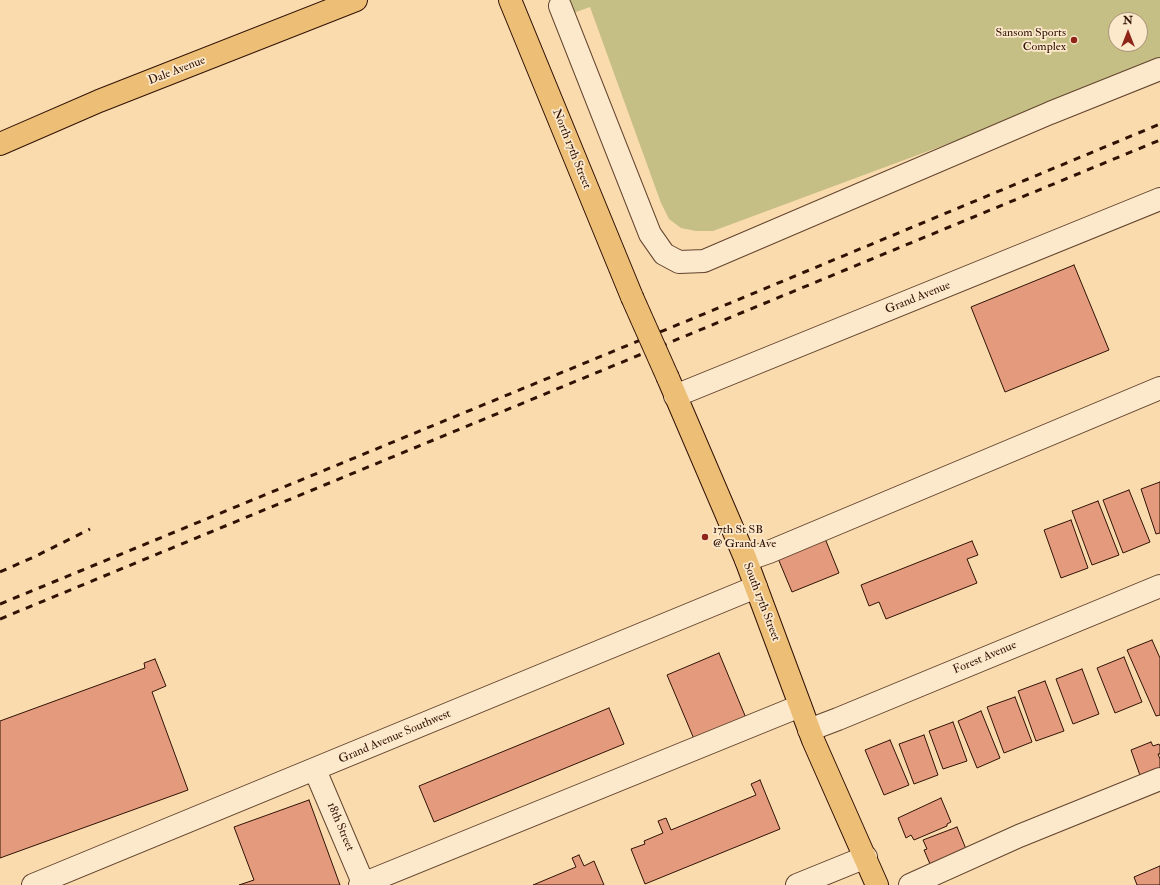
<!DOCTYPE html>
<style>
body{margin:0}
#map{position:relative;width:1160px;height:885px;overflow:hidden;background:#fadbad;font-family:"IM FELL Double Pica",serif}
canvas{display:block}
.north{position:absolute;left:1108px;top:12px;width:40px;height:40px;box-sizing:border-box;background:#fce8ca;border:1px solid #aa927b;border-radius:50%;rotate:0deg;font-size:11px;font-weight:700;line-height:16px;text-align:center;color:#301205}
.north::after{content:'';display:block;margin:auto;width:14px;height:18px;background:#8f2418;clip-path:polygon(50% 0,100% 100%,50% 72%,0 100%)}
</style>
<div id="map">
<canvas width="1160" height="885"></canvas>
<div class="north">N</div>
</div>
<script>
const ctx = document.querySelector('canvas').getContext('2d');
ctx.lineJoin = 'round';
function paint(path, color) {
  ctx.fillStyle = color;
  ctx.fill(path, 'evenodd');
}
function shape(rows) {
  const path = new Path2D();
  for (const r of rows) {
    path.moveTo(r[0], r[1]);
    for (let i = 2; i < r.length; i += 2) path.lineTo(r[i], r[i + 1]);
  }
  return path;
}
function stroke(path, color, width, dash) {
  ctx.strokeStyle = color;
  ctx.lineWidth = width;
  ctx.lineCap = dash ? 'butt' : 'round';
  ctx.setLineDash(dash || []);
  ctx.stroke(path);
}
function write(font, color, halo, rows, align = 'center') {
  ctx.font = font + ' "IM FELL Double Pica",serif';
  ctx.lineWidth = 3.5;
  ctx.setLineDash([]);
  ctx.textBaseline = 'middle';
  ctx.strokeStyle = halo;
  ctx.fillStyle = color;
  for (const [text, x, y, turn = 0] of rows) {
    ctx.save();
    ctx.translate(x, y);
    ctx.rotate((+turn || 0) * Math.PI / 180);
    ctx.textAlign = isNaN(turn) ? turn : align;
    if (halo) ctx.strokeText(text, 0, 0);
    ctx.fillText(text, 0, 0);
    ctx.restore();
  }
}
const green = shape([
 [558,0,1160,0,1160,65,713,231,696,231,681,228,669,219,661,203,590,7,565,16],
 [1116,20,1140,20,1140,44,1116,44]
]);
const building = shape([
 [1074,265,1109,350,1005,392,971,307,1074,265],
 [1160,482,1160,533,1156,534,1141,489,1160,482],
 [1129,490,1150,542,1123,553,1103,500,1129,490],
 [1098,501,1119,555,1092,565,1072,511,1098,501],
 [1071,520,1088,568,1061,578,1044,530,1071,520],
 [824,536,839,573,792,592,777,556,824,536],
 [972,541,978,555,967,559,977,583,886,619,879,602,869,606,861,585,972,541],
 [1152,640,1160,658,1160,715,1156,716,1127,650,1152,640],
 [719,653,746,718,694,739,667,675,719,653],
 [1124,657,1142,702,1115,713,1097,668,1124,657],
 [155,659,166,686,152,692,188,790,0,858,0,721,145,668,144,663,155,659],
 [1082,669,1099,714,1073,724,1056,679,1082,669],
 [1045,681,1064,731,1036,741,1018,691,1045,681],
 [1015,697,1032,742,1004,753,987,707,1015,697],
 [609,708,624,744,434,822,419,786,609,708],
 [981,711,1000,758,977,768,958,721,981,711],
 [953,722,967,761,943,769,929,731,953,722],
 [924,735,938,775,914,784,899,744,924,735],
 [890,740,909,785,884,795,865,750,890,740],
 [1151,742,1153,746,1159,744,1160,746,1160,754,1158,754,1160,759,1160,774,1142,781,1131,750,1151,742],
 [760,780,780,829,645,884,631,849,645,844,644,841,663,833,658,821,666,818,671,830,756,795,751,784,760,780],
 [941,798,951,822,947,824,947,826,914,840,911,835,906,838,898,818,941,798],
 [309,800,340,885,239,885,254,880,234,827,309,800],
 [957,827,966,849,930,864,924,850,927,849,923,840,957,827],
 [579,855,584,866,594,861,604,885,533,885,576,867,572,858,579,855],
 [1160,866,1160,885,1137,885,1134,877,1160,866]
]);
const minor = shape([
 [560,6,650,234,664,254,679,262,704,261,1050,113,1160,69],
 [675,396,1160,199],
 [746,560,769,552,1160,388],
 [809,730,838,719,1160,586],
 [315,770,364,885],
 [33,885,756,587],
 [360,885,800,706],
 [797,885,866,857],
 [910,885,1019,836,1160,779]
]);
const major = shape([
 [510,0,632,297],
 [0,144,99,101,356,0],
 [668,378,746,560,813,740,877,885]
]);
const rail = shape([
 [0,572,36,556,90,529],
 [0,604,711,311,1160,124],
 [0,619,1160,140]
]);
const majorBridge = shape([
 [632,297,668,378]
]);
const markers = [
 [1074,40,4,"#8f2418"],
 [705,537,4,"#8f2418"]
];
const poiNames = [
 ["Sansom Sports",1066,33],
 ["Complex",1066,47],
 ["17th St SB",713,530,"left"],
 ["@ Grand Ave",713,544,"left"]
];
const streetNames = [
 ["Dale Avenue",177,71,-21],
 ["North 17th Street",571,149,68],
 ["Grand Avenue",918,298,-22],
 ["South 17th Street",761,602,69],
 ["Forest Avenue",985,658,-23],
 ["Grand Avenue Southwest",395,737,-23],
 ["18th Street",340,827,67]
];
paint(green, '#c5be85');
paint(building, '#e49b7d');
stroke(building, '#301205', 1);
stroke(minor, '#62442f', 24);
stroke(major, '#301205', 24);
stroke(minor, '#fce8ca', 22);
stroke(major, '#edbe76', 22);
stroke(rail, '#301205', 3, [7, 7]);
stroke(majorBridge, '#301205', 24, []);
stroke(majorBridge, '#edbe76', 22);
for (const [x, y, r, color] of markers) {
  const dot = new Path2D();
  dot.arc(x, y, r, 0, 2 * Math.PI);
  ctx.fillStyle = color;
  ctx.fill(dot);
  stroke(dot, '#fce8ca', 1.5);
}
write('12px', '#301205', '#fce8ca', poiNames, 'right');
write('12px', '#301205', '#fce8ca', streetNames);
</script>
